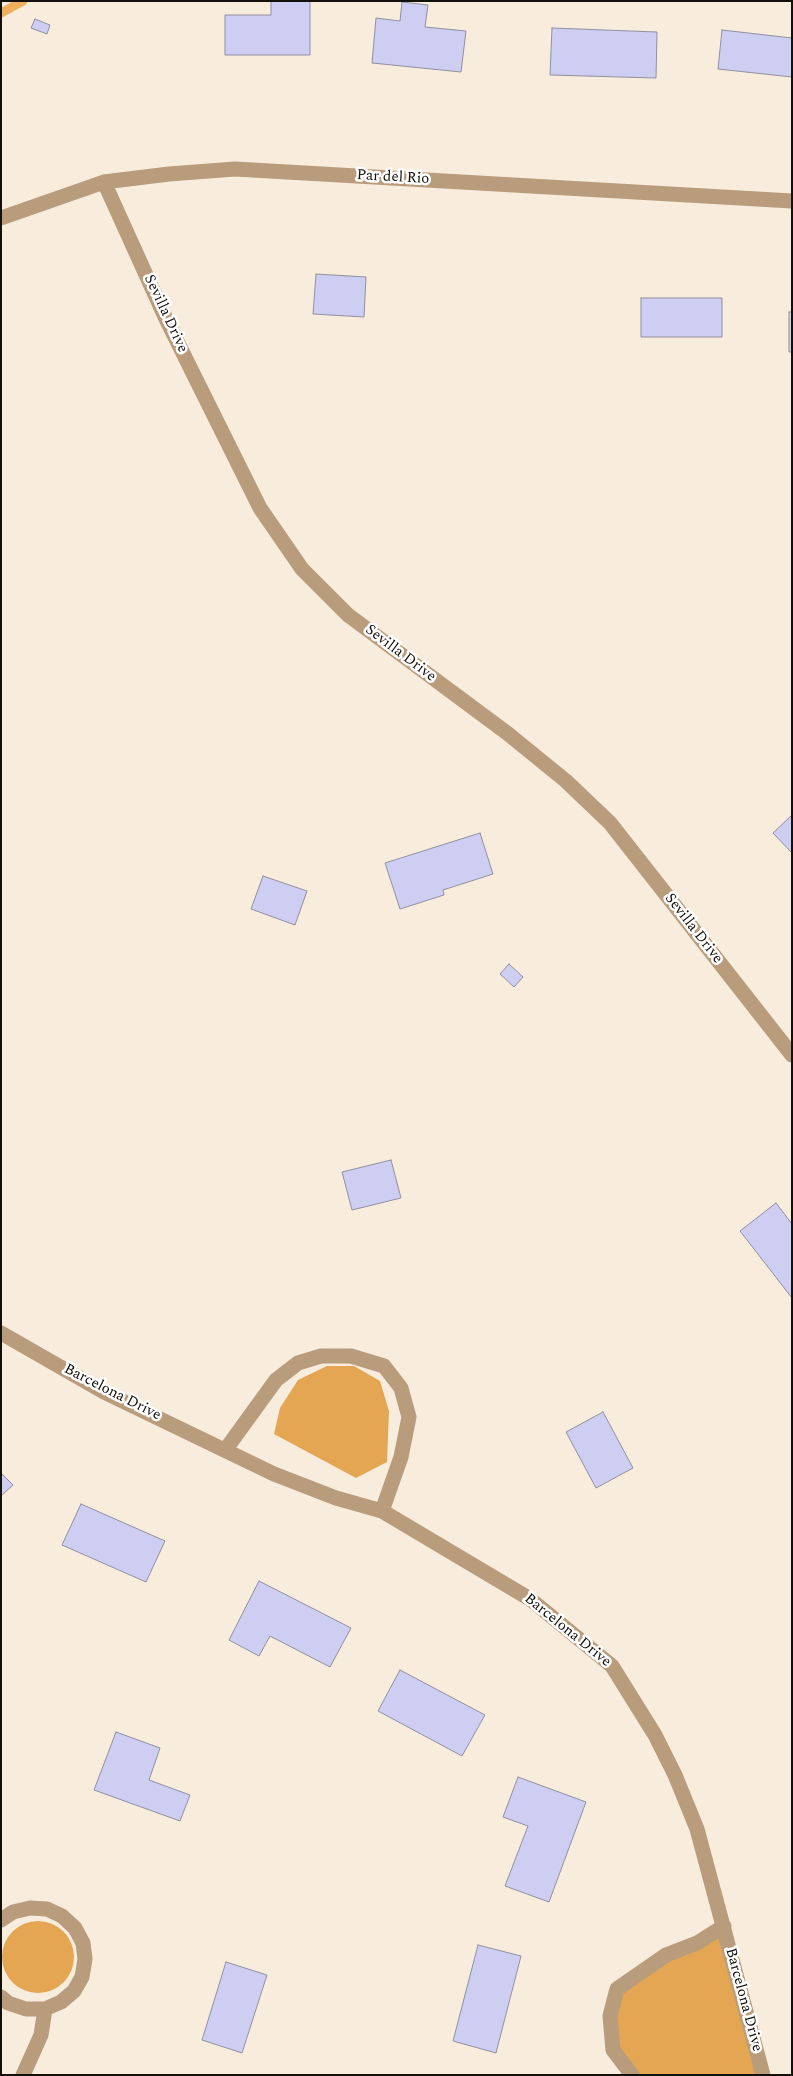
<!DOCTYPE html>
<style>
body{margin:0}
#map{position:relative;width:793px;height:2076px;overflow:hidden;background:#f8ecdd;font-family:Spectral,serif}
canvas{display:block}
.frame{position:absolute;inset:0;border:2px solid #130f0a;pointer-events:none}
</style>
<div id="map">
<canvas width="793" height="2076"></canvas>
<div class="frame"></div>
</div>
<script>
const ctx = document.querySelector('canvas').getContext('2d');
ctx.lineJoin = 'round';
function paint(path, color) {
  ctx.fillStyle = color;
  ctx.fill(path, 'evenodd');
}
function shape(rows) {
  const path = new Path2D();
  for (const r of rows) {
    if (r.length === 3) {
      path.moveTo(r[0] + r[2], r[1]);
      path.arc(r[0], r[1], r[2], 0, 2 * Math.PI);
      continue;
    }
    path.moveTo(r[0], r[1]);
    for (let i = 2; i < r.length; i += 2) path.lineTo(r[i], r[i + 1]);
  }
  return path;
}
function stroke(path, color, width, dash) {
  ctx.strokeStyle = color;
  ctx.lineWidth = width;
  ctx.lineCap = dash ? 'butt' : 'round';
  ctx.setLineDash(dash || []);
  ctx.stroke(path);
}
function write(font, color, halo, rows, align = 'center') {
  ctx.font = font + ' Spectral,serif';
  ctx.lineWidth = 5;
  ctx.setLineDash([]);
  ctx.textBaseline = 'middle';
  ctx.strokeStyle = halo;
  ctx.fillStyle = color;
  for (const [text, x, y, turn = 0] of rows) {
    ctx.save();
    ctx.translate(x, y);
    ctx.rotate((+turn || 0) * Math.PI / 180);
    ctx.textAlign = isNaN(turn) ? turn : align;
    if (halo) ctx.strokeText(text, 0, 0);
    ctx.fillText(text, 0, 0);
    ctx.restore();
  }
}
const forest = shape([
 [327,1366,354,1366,380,1381,389,1411,387,1462,356,1478,274,1434,280,1408,298,1380],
 [38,1957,36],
 [724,1926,763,2075,632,2075,613,2050,617,1989]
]);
const stream = shape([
 [1,13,23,1]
]);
const building = shape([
 [271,1,310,1,310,55,225,55,225,15,271,15,271,1],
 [402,2,428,5,425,27,466,31,461,72,372,63,376,18,400,21,402,2],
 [35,19,50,25,47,34,31,28,35,19],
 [552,28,657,32,656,78,550,75,552,28],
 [722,30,792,38,792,77,718,69,722,30],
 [316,274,366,277,364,317,313,314,316,274],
 [641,298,722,298,722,337,641,337,641,298],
 [789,312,792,312,792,352,789,352,789,312],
 [792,815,792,853,773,833,792,815],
 [480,833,493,874,443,890,444,895,400,909,385,863,480,833],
 [263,876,307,891,295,925,251,909,263,876],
 [509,964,523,977,514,987,500,974,509,964],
 [391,1160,401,1198,352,1210,342,1172,391,1160],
 [776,1203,792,1224,792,1298,740,1231,776,1203],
 [603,1412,633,1468,596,1488,566,1432,603,1412],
 [1,1473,13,1485,1,1496,1,1473],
 [81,1504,165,1541,146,1582,62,1545,81,1504],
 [259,1581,351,1628,330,1667,270,1636,259,1656,229,1640,259,1581],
 [400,1670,485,1715,462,1756,378,1711,400,1670],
 [116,1732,160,1748,149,1780,190,1795,180,1821,94,1790,116,1732],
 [518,1777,586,1802,549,1902,505,1886,528,1826,503,1817,518,1777],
 [478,1945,521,1956,496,2053,453,2041,478,1945],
 [226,1962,267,1975,242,2053,202,2040,226,1962]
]);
const street = shape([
 [104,182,166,319,260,508,302,569,348,615,507,733,566,781,610,823,792,1055],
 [1,218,104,182,169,174,235,169,792,201],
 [1,1333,104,1392,274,1474,336,1498,382,1511,530,1599,612,1666,655,1735,675,1775,697,1829,763,2075],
 [226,1449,276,1380,298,1363,321,1356,351,1356,384,1366,401,1388,409,1417,401,1457,382,1511],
 [1,1920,13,1912,30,1908,47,1909,62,1916,75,1928,83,1943,85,1959,82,1977,74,1991,61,2002,45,2009,26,2009,8,2003,1,1997],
 [23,2075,41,2035,45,2009],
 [632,2075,613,2050,610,2016,617,1989,666,1955,697,1943,724,1926]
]);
const streetNames = [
 ["Par del Rio",393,178,3],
 ["Sevilla Drive",165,314,65],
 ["Sevilla Drive",400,654,37],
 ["Sevilla Drive",693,929,52],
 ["Barcelona Drive",112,1393,27],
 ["Barcelona Drive",567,1631,39],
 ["Barcelona Drive",743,2000,75]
];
paint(forest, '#e5a654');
stroke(stream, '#efb05e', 9);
paint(building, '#cecef2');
stroke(building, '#8f8f9f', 1);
stroke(street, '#b89c7c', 15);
write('15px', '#130f0a', '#fff', streetNames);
</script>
